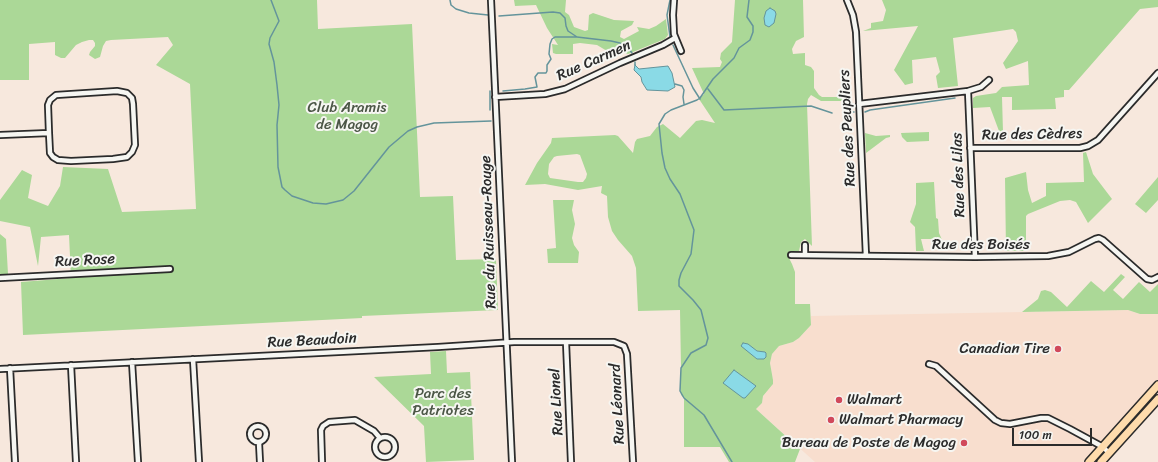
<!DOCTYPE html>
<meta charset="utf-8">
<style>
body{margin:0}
#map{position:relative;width:1158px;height:462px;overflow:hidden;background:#f7e8dd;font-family:Sriracha,sans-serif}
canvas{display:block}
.scale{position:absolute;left:1012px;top:428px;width:80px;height:18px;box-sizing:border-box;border:2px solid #2b2b2b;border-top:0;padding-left:5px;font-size:12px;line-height:14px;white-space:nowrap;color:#2b2b2b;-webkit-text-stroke:3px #f6f6f2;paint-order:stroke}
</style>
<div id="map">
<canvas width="1158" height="462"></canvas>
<div class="scale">100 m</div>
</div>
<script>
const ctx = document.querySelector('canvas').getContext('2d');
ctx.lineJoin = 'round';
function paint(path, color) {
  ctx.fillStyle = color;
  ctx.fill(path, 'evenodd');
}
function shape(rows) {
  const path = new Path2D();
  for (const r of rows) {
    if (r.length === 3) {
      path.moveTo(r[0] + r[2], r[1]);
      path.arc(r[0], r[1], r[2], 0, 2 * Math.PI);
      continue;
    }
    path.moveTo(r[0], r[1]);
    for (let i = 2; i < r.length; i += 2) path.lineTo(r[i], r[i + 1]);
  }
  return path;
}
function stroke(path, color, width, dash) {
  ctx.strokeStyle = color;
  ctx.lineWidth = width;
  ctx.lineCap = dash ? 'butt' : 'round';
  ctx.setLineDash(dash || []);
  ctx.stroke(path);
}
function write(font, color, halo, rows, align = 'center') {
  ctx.font = font + ' Sriracha,sans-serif';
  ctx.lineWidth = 4;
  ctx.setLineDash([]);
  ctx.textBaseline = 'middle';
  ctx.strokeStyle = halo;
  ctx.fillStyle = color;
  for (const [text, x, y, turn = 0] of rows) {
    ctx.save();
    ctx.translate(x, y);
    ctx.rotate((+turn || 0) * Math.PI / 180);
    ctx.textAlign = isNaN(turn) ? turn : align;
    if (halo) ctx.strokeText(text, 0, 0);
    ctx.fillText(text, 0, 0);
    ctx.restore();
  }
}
const built = shape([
 [1128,310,1140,314,1158,314,1158,405,1107,462,815,462,756,409,762,403,763,396,773,384,773,380,770,363,772,354,779,346,793,342,799,338,811,325,811,316]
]);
const green = shape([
 [0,0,317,0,318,29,412,24,420,197,453,196,456,260,496,259,498,310,362,316,362,318,23,335,21,282,71,278,69,235,41,237,38,266,30,227,0,221,0,200,22,170,32,175,28,198,48,206,60,186,63,167,108,169,122,212,196,209,190,84,156,65,173,45,168,37,111,40,106,41,103,46,100,57,95,59,89,55,90,52,95,46,95,43,93,40,89,40,82,42,76,45,65,58,61,58,55,55,55,42,29,44,29,80,0,80],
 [514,0,566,0,565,12,569,15,574,27,585,31,588,30,589,15,593,13,614,20,634,21,632,25,621,31,620,37,624,39,639,31,637,27,649,29,656,26,666,19,668,35,665,39,628,54,620,51,612,52,607,51,597,45,580,43,573,44,573,54,556,54,553,53,552,44,558,45,547,28,536,5,515,6],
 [735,0,803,0,804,37,796,41,792,49,793,54,805,53,805,65,811,67,814,71,814,88,819,95,822,97,850,97,850,101,821,101,811,95,808,99,807,104,812,246,805,239,801,242,799,251,789,251,789,258,792,264,795,272,795,304,810,304,811,325,799,338,793,342,779,346,772,354,770,363,773,380,773,384,763,396,762,403,756,409,800,449,795,462,729,462,720,447,684,447,684,398,681,395,680,388,681,368,680,310,638,311,636,268,632,256,618,240,612,231,608,217,607,196,601,193,602,186,578,190,545,184,525,185,537,163,551,143,552,138,615,135,618,136,633,153,635,142,637,139,650,136,657,127,663,124,680,138,696,121,702,120,715,123,699,99,704,94,692,68,720,67,722,62,720,59,721,53,732,42],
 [577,154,580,155,587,174,586,178,583,182,578,182,550,178,548,174,549,164,554,157,557,156],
 [743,343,748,345,757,351,760,351,757,359],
 [882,0,1158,0,1158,7,1140,9,1069,90,1064,90,1064,97,1055,98,1056,109,1012,110,1012,97,1002,97,1003,132,1001,133,999,131,990,107,973,108,973,98,976,96,996,93,1002,87,1029,85,1028,61,1006,69,1003,63,1018,41,1016,32,1013,29,953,38,958,86,938,88,936,76,940,72,936,57,912,60,913,83,905,85,894,70,918,26,863,31,871,28,871,23,883,21,886,10],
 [929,132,929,141,907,142,902,137,901,133],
 [865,133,876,136,890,135,890,137,886,138,866,153],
 [1086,152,1093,174,1112,199,1088,223,1076,202,1070,200,1060,201,1028,214,1026,216,1026,251,1006,251,1005,178,1026,172,1028,190,1032,203,1046,196,1046,183,1084,182,1083,153],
 [1158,177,1158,200,1146,213,1135,204],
 [934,182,936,218,938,219,939,233,946,249,933,239,921,239,924,251,916,251,915,227,910,222,916,204,916,183],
 [553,200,574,200,572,210,575,224,572,238,574,245,579,252,578,263,548,263,547,249,556,248],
 [0,234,6,239,8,274,0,274],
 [1121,274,1125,277,1113,290,1123,299,1139,282,1150,292,1158,284,1158,314,1140,314,1128,310,1022,312,1038,299,1041,291,1045,290,1051,292,1067,307,1091,281,1104,292],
 [446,351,447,373,470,372,474,460,426,462,424,426,374,377,431,374,430,352]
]);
const water = shape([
 [770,8,775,11,776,14,774,23,769,27,765,25,764,18,766,11,770,8],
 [635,65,639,69,668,66,672,73,675,87,668,91,647,90,642,82,641,77,634,70,635,65],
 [743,343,748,344,757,351,765,352,766,353,766,357,764,359,757,359,741,346,743,343],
 [734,370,756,386,745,398,743,398,723,383,734,370]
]);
const stream = shape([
 [271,0,279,21,270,38,269,44,274,62,277,85,279,105,277,125,278,167,282,187,285,190,292,196,313,203,326,204,343,200,354,191,389,147,408,131,417,127,434,123,491,121],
 [450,0,451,5,456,9,469,13,488,15],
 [670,0,667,15,670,37],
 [499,16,553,12,560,13,565,18,566,26,568,31,577,37],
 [673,45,693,88,700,99],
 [635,62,635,65],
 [675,84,682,86,684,90,683,97,684,104],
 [708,89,724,110,811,106,832,113],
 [503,91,525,89,537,87,535,77,538,73,546,73,547,71,547,65,551,59,549,54,550,44,552,39,555,37,577,37,611,41,620,43,629,49,632,53],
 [490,110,490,91],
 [850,112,854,112],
 [865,112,870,110,955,98],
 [732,462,704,415,684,398,680,391,681,368,691,353,706,345,708,338,701,310,693,300,679,286,679,280,681,273,691,254,694,230,680,194,670,179,665,168,662,153,659,124,665,114,671,110,697,100,700,98,713,79,734,58,739,48,750,40,753,32,753,26,747,17,749,0]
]);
const street = shape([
 [491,0,512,462],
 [674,0,673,15,674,34,681,51],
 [847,0,853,15,856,32,866,256],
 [968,91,975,257],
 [495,97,545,94,565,89,620,63,663,45,675,38],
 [859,104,968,91,981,87,989,80],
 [0,135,49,133,48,105,50,100,56,95,117,91,127,93,132,98,133,104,135,145,132,152,127,157,113,159,71,161,58,160,53,157,50,153,49,133],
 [970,148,1080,148,1088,146,1098,140,1158,73],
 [805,245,805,255],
 [791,255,975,257,1048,256,1069,252,1095,239,1099,238,1103,240,1147,279,1152,280,1158,277],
 [0,278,170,269],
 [566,342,571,462],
 [193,359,199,462],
 [132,362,138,462],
 [929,364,936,366,995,420,1001,423,1010,424,1041,418,1048,418,1070,429,1103,447,1109,453],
 [71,365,76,462],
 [10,368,15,462],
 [0,369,438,347,514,342,614,342,624,346,627,354,633,462],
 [258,434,8],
 [385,447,10],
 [259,443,260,462],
 [322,462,321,430,323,426,329,422,355,420,374,431,380,438]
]);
const primary = shape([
 [1089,462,1158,385],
 [1101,462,1158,399]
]);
const markers = [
 [1058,349,4,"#d1495b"],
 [839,400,4,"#d1495b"],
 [831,420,4,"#d1495b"],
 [964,443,4,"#d1495b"]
];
const streetNames = [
 ["Rue Carmen",594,61,-24],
 ["Rue des Peupliers",848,128,-93],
 ["Rue des Cèdres",1032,135,-1],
 ["Rue des Lilas",959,175,-92],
 ["Rue du Ruisseau-Rouge",489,232,-92],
 ["Rue des Boisés",981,245],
 ["Rue Rose",85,261,-3],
 ["Rue Beaudoin",312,341,-3],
 ["Rue Lionel",557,402,-93],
 ["Rue Léonard",618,404,-93]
];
const parkNames = [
 ["Club Aramis",347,108],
 ["de Magog",347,125],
 ["Parc des",443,394],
 ["Patriotes",443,411]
];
const poiNames = [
 ["Canadian Tire",1050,349],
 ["Walmart",847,400,"left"],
 ["Walmart Pharmacy",839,420,"left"],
 ["Bureau de Poste de Magog",956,443]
];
paint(built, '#f8dece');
paint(green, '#abd897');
paint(water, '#8adae6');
stroke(water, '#64949b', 1);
stroke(stream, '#64949b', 1.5);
stroke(street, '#2b2b2b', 8);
stroke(primary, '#2b2b2b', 10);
stroke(street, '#f6f6f2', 4.5);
stroke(primary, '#fedbac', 7);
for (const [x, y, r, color] of markers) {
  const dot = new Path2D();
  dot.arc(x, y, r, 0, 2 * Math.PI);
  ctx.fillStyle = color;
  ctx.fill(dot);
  stroke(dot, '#f6f6f2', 1.5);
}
write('15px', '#2b2b2b', '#f6f6f2', streetNames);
write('15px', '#4b5646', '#f6f6f2', parkNames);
write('15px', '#2b2b2b', '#f6f6f2', poiNames, 'right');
</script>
